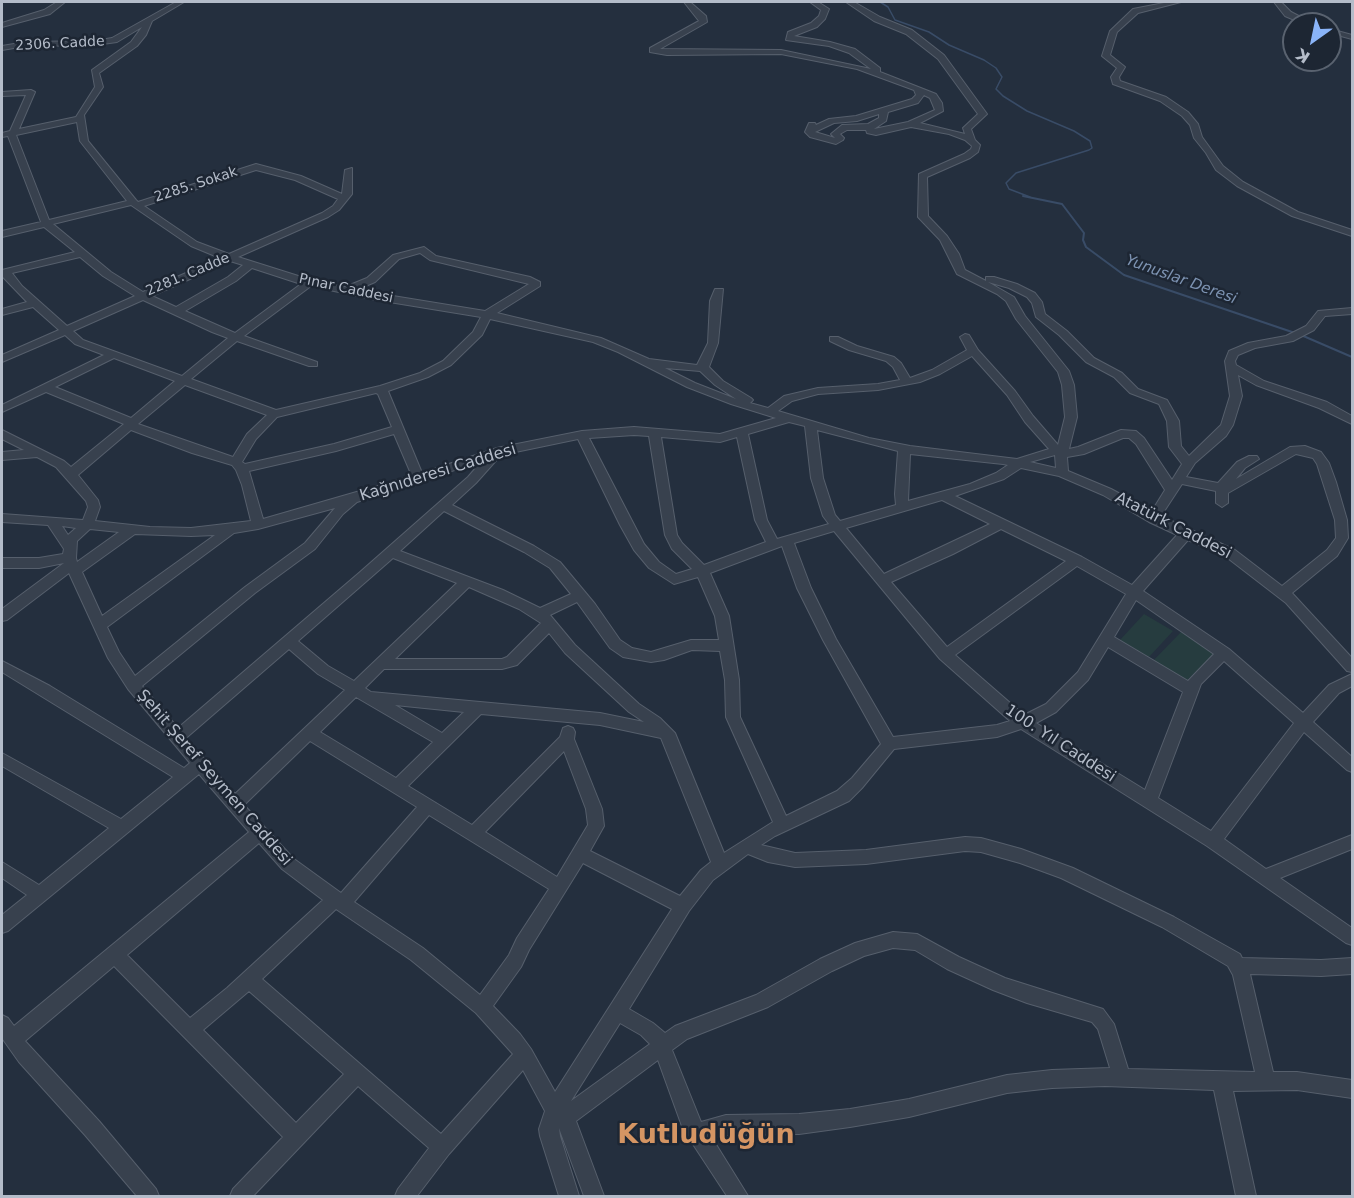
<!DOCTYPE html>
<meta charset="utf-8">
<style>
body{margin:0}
#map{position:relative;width:1354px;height:1198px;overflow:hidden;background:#242f3e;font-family:"DejaVu Sans",sans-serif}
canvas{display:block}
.frame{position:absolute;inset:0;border:3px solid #b4bcc9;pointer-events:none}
.north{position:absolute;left:1282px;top:12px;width:60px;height:60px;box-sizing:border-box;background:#1d2633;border:2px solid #59626f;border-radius:50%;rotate:213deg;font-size:16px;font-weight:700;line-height:24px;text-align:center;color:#b4bcc9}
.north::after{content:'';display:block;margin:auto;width:21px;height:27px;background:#8ab4f8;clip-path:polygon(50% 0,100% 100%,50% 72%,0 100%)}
</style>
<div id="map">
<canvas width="1354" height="1198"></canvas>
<div class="frame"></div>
<div class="north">K</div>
</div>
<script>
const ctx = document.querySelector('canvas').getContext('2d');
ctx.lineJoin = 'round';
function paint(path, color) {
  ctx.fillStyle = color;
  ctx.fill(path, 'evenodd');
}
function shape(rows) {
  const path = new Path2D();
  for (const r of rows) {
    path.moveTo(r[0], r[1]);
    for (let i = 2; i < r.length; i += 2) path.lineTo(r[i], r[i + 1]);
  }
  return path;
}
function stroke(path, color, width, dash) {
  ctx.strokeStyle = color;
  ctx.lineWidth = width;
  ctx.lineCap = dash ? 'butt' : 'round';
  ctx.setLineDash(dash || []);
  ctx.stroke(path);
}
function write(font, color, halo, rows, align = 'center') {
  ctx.font = font + ' "DejaVu Sans",sans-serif';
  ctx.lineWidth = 5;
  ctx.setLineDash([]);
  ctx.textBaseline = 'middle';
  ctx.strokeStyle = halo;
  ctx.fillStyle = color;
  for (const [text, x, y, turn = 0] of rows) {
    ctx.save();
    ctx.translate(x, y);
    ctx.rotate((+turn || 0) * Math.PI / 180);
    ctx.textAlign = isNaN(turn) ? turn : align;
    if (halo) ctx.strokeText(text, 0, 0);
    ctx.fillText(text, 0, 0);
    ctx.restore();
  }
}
const green = shape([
 [1144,614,1173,631,1149,657,1120,640],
 [1181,632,1215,653,1185,682,1152,662]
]);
const streamFar1 = shape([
 [880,2,888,7,895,20,929,32,949,45,984,60,996,68,1002,77,996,89,1003,96,1027,111,1074,131,1090,141,1092,148,1089,150,1016,173,1006,183,1009,189,1030,197]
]);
const stream = shape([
 [1023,196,1062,204,1084,233,1083,240,1086,247,1124,275,1295,333],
 [1301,335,1352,357]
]);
const minor = shape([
 [57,2,65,2,50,14,2,27,2,23,44,10,57,2],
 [176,2,184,2,152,21,146,35,137,46,99,73,103,87,84,115,88,141,136,200,138,202,256,164,301,176,342,194,345,170,352,168,352,194,339,210,328,217,238,257,311,280,345,287,367,278,393,255,424,247,436,256,530,277,540,282,540,286,497,313,601,338,649,359,697,365,708,343,710,301,715,289,723,289,718,343,709,367,723,381,751,398,753,400,750,403,768,408,784,396,818,388,878,384,900,380,893,367,886,361,849,350,830,341,830,337,838,337,857,346,894,357,901,363,910,378,932,370,967,350,960,337,965,334,969,335,978,350,1015,391,1033,416,1058,445,1065,417,1062,385,1058,372,1016,319,1006,301,997,294,957,274,940,240,918,217,919,174,964,154,971,149,972,146,965,140,949,134,911,127,876,135,867,133,866,130,847,130,840,134,844,138,843,140,836,144,810,137,805,132,809,123,815,123,816,125,829,119,856,116,912,99,916,95,914,90,857,69,781,54,667,55,650,52,650,48,699,21,684,2,690,2,706,16,707,22,660,49,781,50,871,69,849,53,829,46,786,40,788,32,811,23,819,16,821,10,810,2,818,2,829,9,825,19,817,27,794,36,830,42,855,49,880,68,880,72,936,94,942,103,943,111,920,123,965,134,963,128,978,114,938,59,906,34,874,21,846,2,854,2,880,17,912,30,944,55,987,114,971,129,975,140,980,145,978,152,970,158,927,177,928,216,947,236,959,254,965,270,986,281,986,277,994,277,1017,284,1035,293,1042,302,1045,314,1067,331,1094,358,1122,373,1138,389,1167,400,1179,421,1181,446,1189,456,1221,425,1230,396,1225,361,1229,351,1248,343,1286,336,1306,326,1318,311,1352,308,1352,314,1325,316,1314,330,1293,341,1255,348,1238,355,1235,361,1236,365,1264,381,1327,402,1352,416,1352,424,1319,408,1256,385,1238,375,1242,396,1233,425,1226,436,1195,463,1186,477,1218,483,1237,462,1249,456,1257,456,1259,459,1245,468,1236,479,1290,447,1305,446,1321,452,1329,463,1336,482,1347,520,1348,538,1337,556,1292,593,1352,658,1352,672,1347,671,1286,603,1225,556,1188,540,1143,591,1229,649,1303,713,1329,685,1352,674,1352,686,1339,693,1313,722,1352,757,1352,772,1347,770,1304,732,1224,839,1266,869,1352,835,1352,849,1280,878,1352,928,1352,945,1346,943,1207,846,1021,729,997,737,894,749,862,788,849,801,775,836,761,845,795,853,866,850,965,837,981,838,1021,849,1073,868,1174,917,1240,954,1242,958,1321,960,1352,958,1352,974,1321,976,1250,974,1273,1072,1297,1072,1352,1080,1352,1098,1297,1090,1233,1091,1256,1196,1236,1196,1214,1090,1105,1086,1052,1088,1007,1093,909,1117,850,1127,799,1134,726,1135,712,1138,748,1196,727,1196,683,1129,658,1060,576,1121,604,1196,584,1196,559,1128,560,1136,579,1196,559,1196,540,1136,539,1129,545,1111,523,1070,449,1154,417,1196,395,1196,398,1189,429,1148,358,1086,253,1196,230,1196,233,1189,283,1137,114,966,25,1041,99,1121,156,1189,159,1196,137,1196,85,1135,19,1062,2,1038,2,1015,8,1018,14,1026,249,832,199,774,8,931,2,933,2,915,27,895,2,878,2,862,39,885,109,828,2,766,2,753,121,819,173,777,2,672,2,661,50,686,184,768,190,763,128,689,108,658,69,573,7,620,2,621,2,609,64,563,39,568,2,568,2,558,39,558,63,554,64,549,48,525,2,522,2,514,83,520,88,507,86,501,56,467,37,457,2,460,2,452,24,450,2,439,2,430,64,461,71,467,124,424,46,392,2,412,2,405,104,355,75,344,65,335,2,362,2,355,59,330,33,307,2,315,2,309,27,302,2,276,2,270,75,252,44,227,2,237,2,231,41,222,8,136,2,137,2,133,10,131,26,95,2,96,2,92,31,90,35,92,19,129,76,117,95,87,92,70,131,42,142,27,117,42,95,45,26,46,2,50,2,46,26,42,95,41,112,38,176,2],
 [924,95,930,98,935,110,908,122,874,129,886,121,888,112,918,103,924,95],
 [879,114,879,118,868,124,842,125,831,134,835,138,815,132,834,123,857,121,879,114],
 [77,122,80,141,127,201,49,220,16,135,77,122],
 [256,170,295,180,338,199,333,206,322,213,229,254,197,242,144,206,256,170],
 [131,205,191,246,220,258,143,292,111,272,53,224,131,205],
 [420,253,430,260,529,284,485,311,356,290,375,282,399,259,420,253],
 [80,257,103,276,135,296,67,326,22,286,12,273,80,257],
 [230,261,243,265,228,277,176,307,152,296,230,261],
 [252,268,301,284,235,333,185,311,236,281,252,268],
 [988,282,1009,288,1027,297,1032,303,1036,317,1059,335,1086,362,1114,377,1130,393,1159,404,1167,421,1169,447,1182,464,1172,480,1144,438,1136,431,1121,430,1078,447,1069,449,1077,417,1074,385,1069,371,1025,316,1014,297,988,282],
 [311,286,371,299,481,317,473,332,443,361,420,373,380,386,276,410,191,379,237,341,309,366,317,366,317,362,244,336,311,286],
 [143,300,212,332,228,338,182,376,83,340,73,331,143,300],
 [490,319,593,342,618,352,687,387,731,404,776,418,720,434,634,427,582,431,497,448,422,473,388,391,428,377,451,365,482,335,490,319],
 [972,356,1007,395,1025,422,1049,449,1017,459,910,446,869,438,778,411,792,401,818,394,878,390,920,382,940,374,972,356],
 [114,358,175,381,131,418,55,387,114,358],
 [665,368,700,371,715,385,736,399,695,383,665,368],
 [185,385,267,415,247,434,233,457,138,424,185,385],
 [376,393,378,394,392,427,334,444,245,464,242,462,256,439,277,417,376,393],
 [789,422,805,426,811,478,823,516,829,524,777,539,767,520,748,434,789,422],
 [131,430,192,453,232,465,236,470,242,485,251,521,191,528,150,527,95,521,100,507,98,500,78,475,131,430],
 [817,430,898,451,895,494,896,505,840,521,835,515,823,478,817,430],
 [394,434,412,476,263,519,249,471,336,451,394,434],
 [634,435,649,436,665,535,672,549,692,569,676,574,659,562,644,544,589,438,634,435],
 [661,437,720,442,737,437,755,520,766,542,704,565,682,543,677,535,661,437],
 [1123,438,1129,438,1136,444,1165,490,1152,511,1111,489,1068,471,1067,457,1084,454,1123,438],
 [578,439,620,525,634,550,649,568,674,584,698,577,715,616,719,640,691,640,651,652,632,648,620,640,595,604,560,562,534,546,452,505,476,483,501,455,578,439],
 [910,454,1003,464,1008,465,996,473,970,484,908,501,910,454],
 [1296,454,1313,458,1317,464,1335,520,1336,538,1327,550,1282,586,1235,550,1161,516,1182,484,1216,491,1216,503,1222,507,1228,503,1228,493,1296,454],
 [1055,455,1056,468,1030,462,1055,455],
 [482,461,468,477,359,573,178,728,142,686,255,593,315,549,343,514,357,502,482,461],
 [1021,468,1059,476,1103,495,1149,522,1177,535,1132,585,1082,557,955,496,1004,479,1021,468],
 [942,500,990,524,884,574,846,528,942,500],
 [335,508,305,543,245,587,135,676,119,652,107,627,234,533,258,529,335,508],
 [444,511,524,552,550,568,571,594,540,608,503,590,400,551,444,511],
 [62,526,76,528,68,535,62,526],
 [90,529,119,532,77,562,76,558,77,541,90,529],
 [1001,529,1066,561,947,647,891,582,953,554,1001,529],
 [834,531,940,659,1010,721,997,725,893,737,836,639,811,588,794,543,834,531],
 [135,534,191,536,215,535,102,616,82,572,135,534],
 [782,546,797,588,823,640,881,744,852,778,837,791,786,816,740,717,739,680,729,616,710,573,782,546],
 [393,558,457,583,354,681,328,666,298,641,393,558],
 [1077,566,1126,594,1078,672,1046,704,1024,715,955,655,1077,566],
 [469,587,519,609,541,623,507,657,502,659,395,659,469,587],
 [1136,600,1214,654,1188,681,1114,637,1136,600],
 [577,602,610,648,623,657,651,662,664,660,692,650,720,651,725,680,726,717,773,822,724,853,675,733,660,718,639,704,575,645,550,615,577,602],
 [549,633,565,653,629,712,644,722,600,713,371,692,365,688,384,669,502,669,517,665,549,633],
 [1108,647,1183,692,1145,790,1036,723,1056,712,1088,680,1108,647],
 [289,649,318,674,345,690,235,794,186,738,289,649],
 [1224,661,1294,723,1211,831,1158,798,1201,684,1224,661],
 [356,697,433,742,396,778,320,732,356,697],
 [395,705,464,712,442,733,395,705],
 [481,714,600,725,661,738,711,862,701,870,680,896,590,851,604,826,602,809,574,739,575,732,573,728,568,726,563,728,560,737,472,825,408,786,481,714],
 [310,741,417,807,341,893,294,859,244,805,310,741],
 [564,751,586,809,588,825,557,877,485,832,564,751],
 [429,815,549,889,517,938,509,955,480,995,423,948,354,902,429,815],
 [259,843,282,869,323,900,227,988,190,1018,127,955,259,843],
 [965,851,981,852,1020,863,1061,878,1162,927,1228,966,1233,975,1255,1072,1128,1069,1114,1024,1103,1009,1005,978,959,957,917,934,893,932,855,943,820,959,756,995,675,1026,665,1033,653,1023,629,1009,689,911,713,880,748,854,768,862,795,867,866,864,965,851],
 [583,863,672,909,555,1092,531,1049,520,1034,493,1006,521,967,529,950,583,863],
 [336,909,411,960,476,1013,513,1054,441,1134,262,979,336,909],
 [893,948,915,950,947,969,993,990,1027,1003,1092,1022,1098,1029,1110,1068,1052,1070,1007,1075,909,1099,850,1109,799,1114,726,1115,701,1122,672,1050,687,1039,768,1007,832,971,864,956,893,948],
 [249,991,344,1074,296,1123,203,1030,249,991],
 [620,1023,641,1035,650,1044,571,1101,620,1023],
 [1169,2,1181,2,1138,13,1117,32,1110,55,1125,67,1119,77,1120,81,1166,97,1188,112,1198,124,1202,137,1223,166,1243,182,1298,212,1352,230,1352,236,1292,216,1237,186,1216,170,1206,153,1194,138,1190,125,1182,116,1160,101,1113,84,1111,77,1117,68,1102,56,1110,31,1133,9,1169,2],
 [1274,2,1281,2,1291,12,1314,24,1304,24,1285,16,1274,2],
 [1330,29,1352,35,1352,39,1330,33,1330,29]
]);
const farStreetnames = [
 ["2306. Cadde",60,44,-3],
 ["2285. Sokak",196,185,-18],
 ["2281. Cadde",188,275,-23],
 ["Pınar Caddesi",346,289,12]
];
const farWaternames = [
 ["Yunuslar Deresi",1181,280,20]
];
const streetNames = [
 ["Kağnıderesi Caddesi",438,473,-17],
 ["Atatürk Caddesi",1173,526,27],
 ["100. Yıl Caddesi",1060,744,33],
 ["Şehit Şeref Seymen Caddesi",214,778,49]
];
const nearDistrictnames = [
 ["Kutludüğün",706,1136]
];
paint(green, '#263c3f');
stroke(streamFar1, '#394c67', 1.5);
stroke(stream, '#394c67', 2);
stroke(minor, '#565f6c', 2);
paint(minor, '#38414e');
write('14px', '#b4bcc9', '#1d2633', farStreetnames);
write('italic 15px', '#7c92b1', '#1d2633', farWaternames);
write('16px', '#b4bcc9', '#1d2633', streetNames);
write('bold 27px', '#d59563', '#1d2633', nearDistrictnames);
</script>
